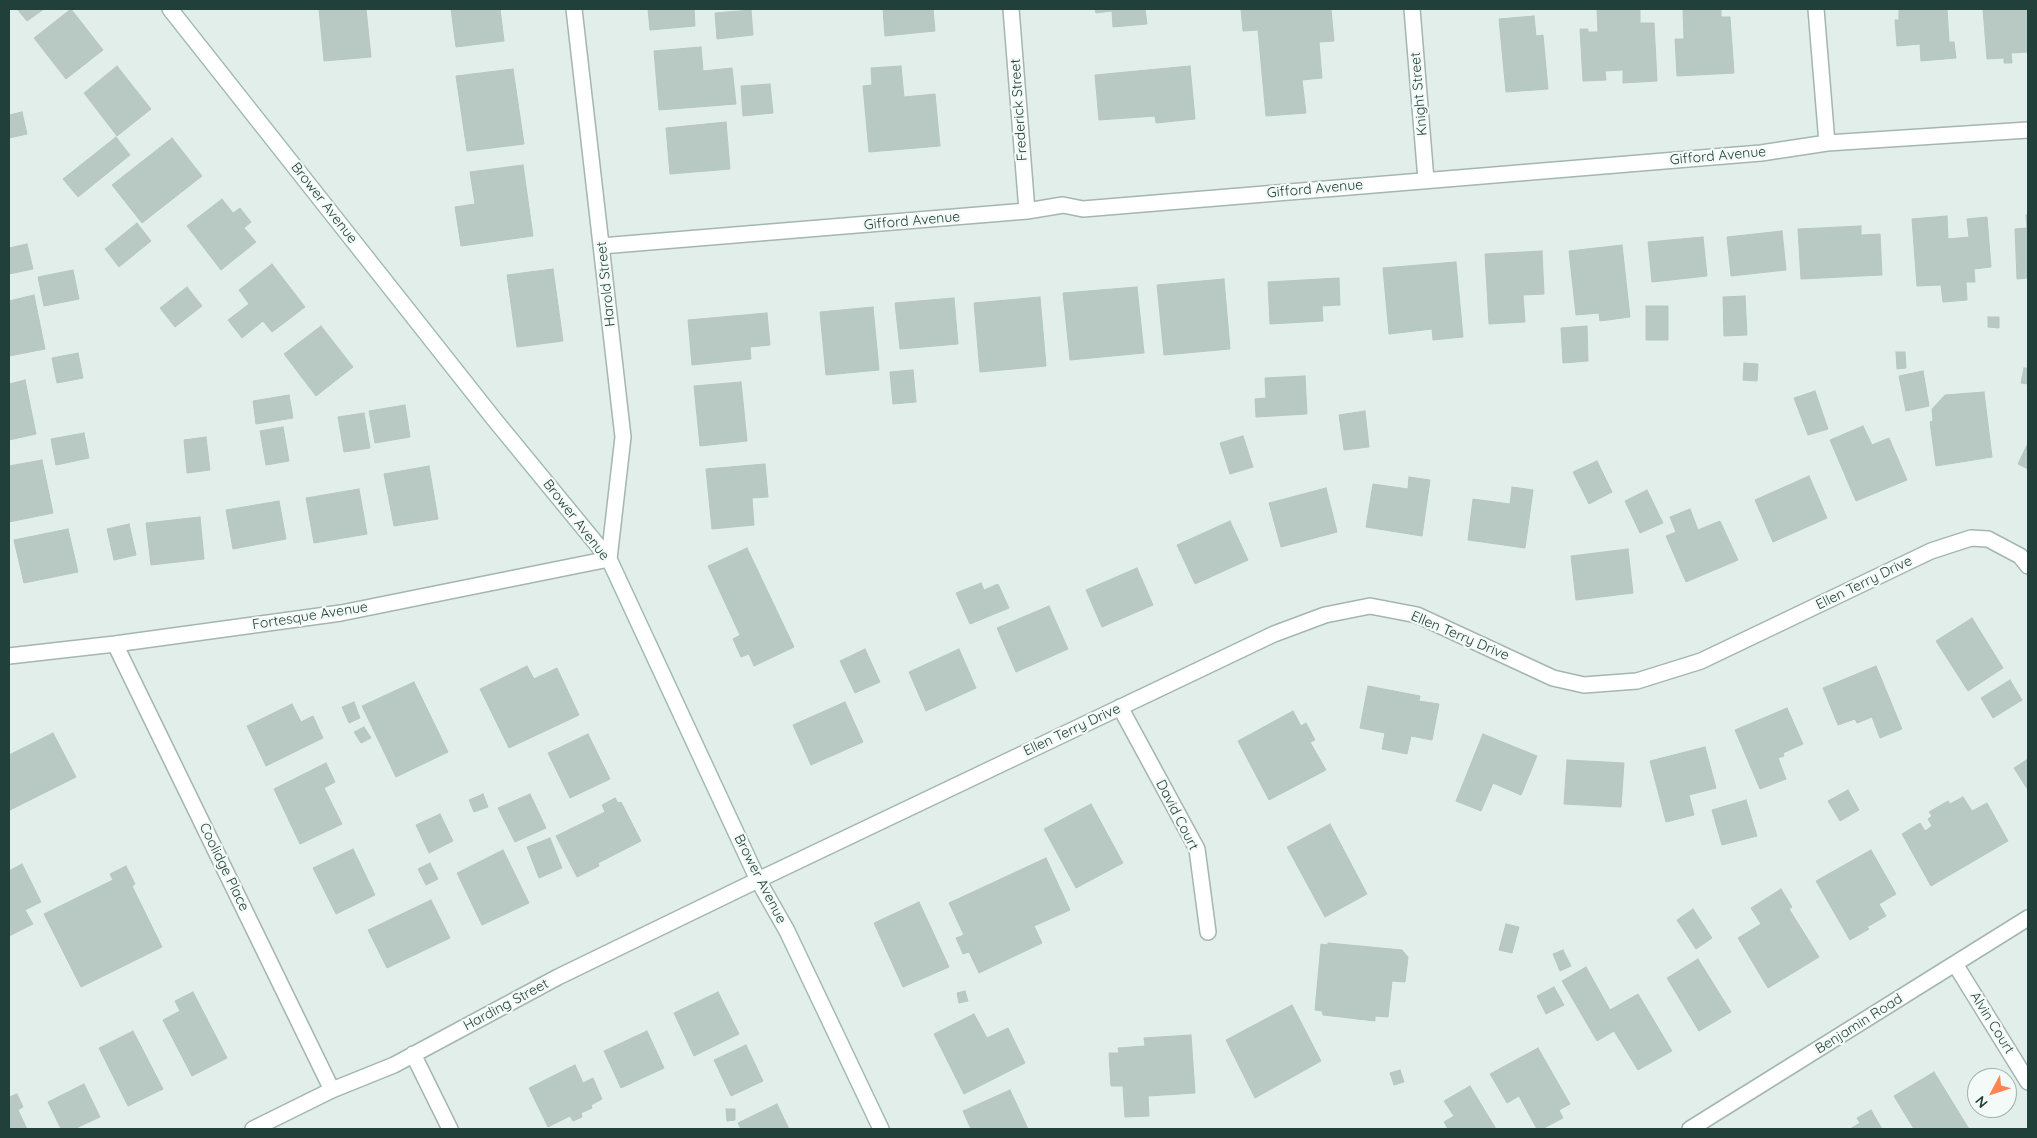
<!DOCTYPE html>
<style>
body{margin:0}
#map{position:relative;width:2037px;height:1138px;overflow:hidden;background:#e2eee9;font-family:Quicksand,sans-serif}
canvas{display:block}
.frame{position:absolute;inset:0;border:10px solid #214039;pointer-events:none}
.north{position:absolute;left:1967px;top:1068px;width:50px;height:50px;box-sizing:border-box;background:#f3faf7;border:1px solid #9fb0ab;border-radius:50%;rotate:230deg;font-size:14px;font-weight:700;line-height:20px;text-align:center;color:#214039}
.north::after{content:'';display:block;margin:auto;width:18px;height:22px;background:#fc8552;clip-path:polygon(50% 0,100% 100%,50% 72%,0 100%)}
</style>
<div id="map">
<canvas width="2037" height="1138"></canvas>
<div class="frame"></div>
<div class="north">N</div>
</div>
<script>
const ctx = document.querySelector('canvas').getContext('2d');
ctx.lineJoin = 'round';
function paint(path, color) {
  ctx.fillStyle = color;
  ctx.fill(path, 'evenodd');
}
function shape(rows) {
  const path = new Path2D();
  for (const r of rows) {
    path.moveTo(r[0], r[1]);
    for (let i = 2; i < r.length; i += 2) path.lineTo(r[i], r[i + 1]);
  }
  return path;
}
function stroke(path, color, width, dash) {
  ctx.strokeStyle = color;
  ctx.lineWidth = width;
  ctx.lineCap = dash ? 'butt' : 'round';
  ctx.setLineDash(dash || []);
  ctx.stroke(path);
}
function write(font, color, halo, rows, align = 'center') {
  ctx.font = font + ' Quicksand,sans-serif';
  ctx.lineWidth = 4.5;
  ctx.setLineDash([]);
  ctx.textBaseline = 'middle';
  ctx.strokeStyle = halo;
  ctx.fillStyle = color;
  for (const [text, x, y, turn = 0] of rows) {
    ctx.save();
    ctx.translate(x, y);
    ctx.rotate((+turn || 0) * Math.PI / 180);
    ctx.textAlign = isNaN(turn) ? turn : align;
    if (halo) ctx.strokeText(text, 0, 0);
    ctx.fillText(text, 0, 0);
    ctx.restore();
  }
}
const building = shape([
 [17,9,44,9,27,21,17,9],
 [71,9,103,50,66,79,34,38,71,9],
 [319,9,366,9,371,57,324,61,319,9],
 [451,9,500,9,504,41,456,47,451,9],
 [648,9,694,9,695,26,650,30,648,9],
 [883,9,933,9,935,31,885,36,883,9],
 [1095,9,1145,9,1147,24,1113,27,1112,11,1096,13,1095,9],
 [1241,9,1331,9,1334,41,1319,42,1322,78,1302,80,1306,113,1266,116,1258,30,1243,31,1241,9],
 [1597,9,1640,9,1640,23,1654,23,1657,81,1623,83,1623,70,1605,71,1606,80,1583,81,1580,29,1588,29,1588,32,1598,32,1597,9],
 [1683,9,1721,9,1721,17,1730,17,1734,73,1677,76,1675,39,1684,39,1683,9],
 [1899,9,1947,9,1949,42,1954,42,1956,58,1921,61,1920,44,1897,46,1895,20,1899,20,1899,9],
 [1983,9,2028,9,2028,52,2011,53,2012,63,2004,63,2004,58,1987,59,1983,9],
 [751,10,753,35,717,39,715,13,751,10],
 [1534,16,1536,36,1543,35,1548,89,1506,92,1499,19,1534,16],
 [701,47,703,71,732,68,736,104,659,110,654,51,701,47],
 [117,66,151,109,117,136,84,93,117,66],
 [901,66,904,97,935,94,940,146,869,152,863,86,872,85,871,68,901,66],
 [1190,66,1195,119,1156,123,1155,116,1099,120,1095,75,1190,66],
 [513,69,524,144,467,151,456,76,513,69],
 [770,84,773,113,743,116,741,86,770,84],
 [22,112,27,134,9,138,9,115,22,112],
 [726,122,730,169,670,174,666,128,726,122],
 [116,137,130,155,78,197,63,179,116,137],
 [172,138,202,176,142,223,112,185,172,138],
 [523,165,533,236,461,246,455,207,475,204,470,172,523,165],
 [222,199,233,213,240,208,251,222,244,228,256,242,221,270,187,226,222,199],
 [2026,215,2028,215,2028,278,2017,279,2015,229,2027,228,2026,215],
 [1947,216,1948,239,1969,237,1967,219,1987,217,1991,267,1974,269,1975,282,1966,282,1967,300,1943,302,1941,285,1917,286,1912,219,1947,216],
 [137,223,151,241,119,267,105,249,137,223],
 [1861,226,1861,235,1880,234,1882,275,1801,279,1798,229,1861,226],
 [1782,231,1786,270,1731,276,1727,237,1782,231],
 [1703,237,1707,276,1652,282,1648,242,1703,237],
 [27,244,33,269,9,274,9,248,27,244],
 [1622,245,1630,317,1600,321,1599,313,1576,315,1569,251,1622,245],
 [1542,251,1544,294,1523,295,1525,322,1489,324,1485,254,1542,251],
 [1456,262,1463,337,1433,340,1432,329,1389,334,1383,268,1456,262],
 [272,264,305,307,272,332,263,321,242,338,228,320,249,304,239,290,272,264],
 [553,269,563,341,517,347,507,275,553,269],
 [73,270,79,299,44,306,38,277,73,270],
 [1339,278,1340,305,1322,306,1323,321,1270,324,1268,282,1339,278],
 [1224,279,1230,349,1164,355,1157,285,1224,279],
 [187,287,202,306,175,327,160,308,187,287],
 [1137,287,1144,353,1070,360,1063,293,1137,287],
 [34,295,45,349,9,356,9,301,34,295],
 [1745,296,1747,335,1724,336,1723,297,1745,296],
 [1040,297,1046,366,980,372,974,303,1040,297],
 [954,298,958,344,900,349,895,303,954,298],
 [1646,306,1668,306,1668,340,1646,340,1646,306],
 [873,307,879,370,826,375,820,312,873,307],
 [767,313,770,345,750,347,751,359,692,365,688,320,767,313],
 [1988,317,1999,317,1999,328,1988,327,1988,317],
 [321,326,353,367,316,396,284,354,321,326],
 [1587,326,1588,361,1563,363,1561,328,1587,326],
 [1896,352,1905,352,1906,368,1897,369,1896,352],
 [78,353,83,378,57,383,52,358,78,353],
 [1744,363,1758,364,1757,381,1743,380,1744,363],
 [2024,368,2028,368,2028,384,2021,383,2024,368],
 [913,370,916,402,893,404,890,372,913,370],
 [1923,371,1929,406,1906,411,1899,376,1923,371],
 [1305,376,1307,414,1256,417,1255,399,1266,398,1265,378,1305,376],
 [25,380,36,434,9,440,9,384,25,380],
 [741,382,747,441,700,446,694,386,741,382],
 [1815,391,1828,429,1808,435,1794,398,1815,391],
 [1984,392,1992,457,1936,466,1930,422,1933,421,1932,409,1945,395,1984,392],
 [289,395,293,418,256,424,253,401,289,395],
 [405,405,410,437,375,443,369,411,405,405],
 [1365,411,1369,447,1344,450,1339,415,1365,411],
 [364,413,370,448,344,452,338,417,364,413],
 [1863,426,1872,445,1889,438,1907,480,1856,501,1830,440,1863,426],
 [283,427,289,461,266,465,260,431,283,427],
 [84,433,89,458,56,465,51,439,84,433],
 [1243,436,1253,467,1230,474,1220,443,1243,436],
 [206,437,210,470,187,473,184,440,206,437],
 [2028,443,2028,469,2018,464,2028,443],
 [42,460,53,513,9,522,9,466,42,460],
 [1597,461,1612,492,1589,504,1573,472,1597,461],
 [765,464,768,497,752,498,754,525,712,529,706,469,765,464],
 [429,466,438,519,394,526,384,474,429,466],
 [1809,476,1827,518,1773,542,1755,500,1809,476],
 [1409,477,1430,480,1422,536,1366,527,1373,484,1408,489,1409,477],
 [1512,487,1533,490,1525,548,1468,540,1473,499,1510,504,1512,487],
 [1326,488,1337,532,1281,547,1269,503,1326,488],
 [359,489,367,534,314,543,306,498,359,489],
 [1647,490,1663,523,1640,533,1625,501,1647,490],
 [279,501,286,539,233,549,226,510,279,501],
 [1690,509,1698,530,1720,521,1738,560,1686,582,1666,536,1676,532,1670,517,1690,509],
 [200,517,204,559,151,565,146,523,200,517],
 [1230,521,1248,560,1195,584,1177,545,1230,521],
 [129,524,136,555,114,560,107,529,129,524],
 [68,529,78,572,24,583,14,540,68,529],
 [747,548,794,647,754,666,749,654,741,657,733,639,740,635,708,566,747,548],
 [1628,549,1633,593,1576,600,1571,556,1628,549],
 [1137,568,1153,605,1102,627,1086,590,1137,568],
 [981,583,984,590,998,584,1009,608,970,624,956,593,981,583],
 [1049,606,1068,649,1016,672,997,628,1049,606],
 [1972,618,2003,668,1968,691,1936,641,1972,618],
 [865,649,880,682,855,693,840,661,865,649],
 [959,649,976,688,926,711,909,672,959,649],
 [527,666,534,679,557,668,579,715,509,748,480,689,527,666],
 [1876,666,1902,729,1880,738,1872,717,1857,723,1855,719,1838,725,1823,688,1876,666],
 [2010,680,2022,700,1993,718,1981,698,2010,680],
 [414,682,448,752,396,777,362,706,414,682],
 [1368,686,1420,696,1419,701,1439,704,1432,740,1411,736,1407,754,1382,749,1385,733,1360,728,1368,686],
 [354,702,360,718,349,723,342,707,354,702],
 [845,702,863,742,811,765,793,725,845,702],
 [292,704,301,722,313,716,323,738,266,766,247,726,292,704],
 [1787,708,1803,744,1783,753,1784,756,1778,758,1786,779,1760,789,1735,730,1787,708],
 [1293,711,1301,726,1306,723,1315,740,1310,742,1326,770,1269,800,1238,741,1293,711],
 [364,727,371,738,361,743,354,732,364,727],
 [53,733,76,777,10,810,9,807,9,755,53,733],
 [588,734,610,779,570,798,548,753,588,734],
 [1483,734,1537,756,1521,795,1493,783,1481,811,1456,801,1483,734],
 [1705,747,1716,788,1689,795,1694,815,1666,822,1650,761,1705,747],
 [2028,759,2028,790,2014,768,2028,759],
 [1567,760,1624,763,1621,807,1564,804,1567,760],
 [326,763,335,782,324,788,342,824,300,844,274,789,326,763],
 [1848,790,1859,810,1840,821,1828,801,1848,790],
 [483,794,488,807,474,812,469,800,483,794],
 [530,794,546,828,515,842,498,808,530,794],
 [1963,797,1972,811,1987,803,2008,841,1931,886,1902,834,1920,823,1925,831,1932,826,1928,819,1932,816,1929,812,1948,801,1950,804,1963,797],
 [615,798,618,803,621,802,641,841,598,863,599,866,577,877,556,836,605,812,602,805,615,798],
 [1746,800,1757,836,1722,845,1712,810,1746,800],
 [1091,804,1123,863,1076,888,1044,829,1091,804],
 [440,814,453,841,429,853,416,825,440,814],
 [1330,824,1367,894,1325,917,1287,847,1330,824],
 [550,838,562,868,539,878,527,847,550,838],
 [353,849,375,895,336,914,313,868,353,849],
 [503,850,529,903,482,925,457,873,503,850],
 [1871,850,1896,894,1879,904,1886,916,1867,927,1869,929,1850,940,1816,881,1871,850],
 [1046,858,1070,910,1034,926,1042,943,979,973,969,952,963,954,956,938,964,935,949,903,1046,858],
 [430,863,438,879,426,885,418,869,430,863],
 [22,864,41,902,25,910,33,924,9,936,9,871,22,864],
 [126,866,135,884,132,886,162,947,81,987,44,914,113,880,110,874,126,866],
 [1781,889,1792,907,1789,909,1819,957,1768,988,1738,938,1761,924,1751,908,1781,889],
 [431,900,450,938,387,968,368,930,431,900],
 [919,902,949,967,903,987,874,923,919,902],
 [1693,909,1712,938,1696,949,1677,920,1693,909],
 [1506,924,1519,927,1512,953,1499,950,1506,924],
 [1328,943,1402,950,1408,957,1405,982,1392,981,1388,1017,1375,1016,1375,1021,1323,1015,1322,1011,1315,1010,1321,944,1328,945,1328,943],
 [1563,950,1571,966,1560,971,1553,954,1563,950],
 [1698,959,1731,1012,1699,1031,1667,978,1698,959],
 [1586,967,1610,1010,1638,994,1672,1051,1638,1070,1614,1031,1597,1041,1562,981,1586,967],
 [1554,987,1564,1005,1546,1014,1537,996,1554,987],
 [965,991,968,1001,959,1003,957,993,965,991],
 [193,992,227,1058,192,1076,163,1020,180,1011,175,1001,193,992],
 [718,992,739,1034,694,1056,674,1013,718,992],
 [1292,1005,1321,1061,1255,1098,1226,1040,1292,1005],
 [974,1014,987,1038,1008,1028,1025,1063,964,1094,934,1034,974,1014],
 [133,1031,163,1089,128,1106,99,1048,133,1031],
 [647,1031,664,1068,621,1088,604,1051,647,1031],
 [1191,1035,1195,1093,1148,1096,1149,1116,1125,1117,1123,1086,1111,1086,1109,1053,1119,1053,1118,1048,1145,1046,1144,1038,1191,1035],
 [746,1045,763,1081,731,1096,714,1060,746,1045],
 [1538,1048,1570,1104,1559,1110,1563,1118,1542,1129,1537,1129,1519,1096,1507,1103,1490,1074,1538,1048],
 [575,1065,583,1083,593,1078,602,1099,591,1105,592,1108,581,1113,582,1117,573,1121,570,1116,548,1127,529,1088,575,1065],
 [1400,1070,1404,1082,1394,1085,1390,1073,1400,1070],
 [1934,1072,1969,1129,1914,1129,1894,1096,1934,1072],
 [84,1084,100,1117,74,1129,61,1129,48,1102,84,1084],
 [1470,1086,1496,1129,1448,1129,1444,1122,1454,1116,1444,1101,1470,1086],
 [1010,1090,1028,1129,971,1129,963,1111,1010,1090],
 [17,1094,23,1107,18,1110,27,1129,9,1129,9,1097,17,1094],
 [777,1104,789,1129,741,1129,738,1123,777,1104],
 [726,1109,735,1109,735,1120,727,1121,726,1109],
 [1871,1110,1882,1129,1850,1129,1860,1123,1857,1118,1871,1110]
]);
const minor = shape([
 [1011,9,1027,211],
 [1412,9,1426,180],
 [1816,9,1827,143],
 [601,246,1027,211,1063,205,1083,209,1761,153,1827,143,2028,130],
 [115,644,332,1090],
 [9,656,115,644,341,613,609,559,623,437,574,9],
 [1120,707,1197,849,1208,932],
 [1955,964,2028,1082],
 [413,1054,450,1129],
 [253,1129,332,1090,394,1065,558,977,758,880,1274,634,1325,615,1370,606,1417,615,1553,678,1584,685,1637,681,1701,661,1931,551,1971,538,1988,539,2020,556,2028,566],
 [1690,1129,2028,918]
]);
const secondary = shape([
 [170,9,494,419,609,559,758,880,787,931,881,1129]
]);
const streetNames = [
 ["Knight Street",1419,94,-95],
 ["Frederick Street",1019,110,-94],
 ["Gifford Avenue",1718,156,-5],
 ["Gifford Avenue",1315,189,-5],
 ["Brower Avenue",324,203,52],
 ["Gifford Avenue",912,221,-5],
 ["Harold Street",606,284,-96],
 ["Brower Avenue",576,520,52],
 ["Ellen Terry Drive",1864,583,-26],
 ["Fortesque Avenue",310,616,-9],
 ["Ellen Terry Drive",1460,636,23],
 ["Ellen Terry Drive",1072,730,-25],
 ["David Court",1177,815,63],
 ["Coolidge Place",224,867,64],
 ["Brower Avenue",760,879,63],
 ["Harding Street",506,1005,-28],
 ["Alvin Court",1992,1023,58],
 ["Benjamin Road",1859,1024,-32]
];
paint(building, '#b7c9c2');
stroke(building, '#b4c8c1', 1);
stroke(minor, '#a4b6b1', 18);
stroke(secondary, '#a0bab2', 18);
stroke(minor, '#fff', 15);
stroke(secondary, '#fff', 15);
write('14px', '#214039', '#f3faf7', streetNames);
</script>
